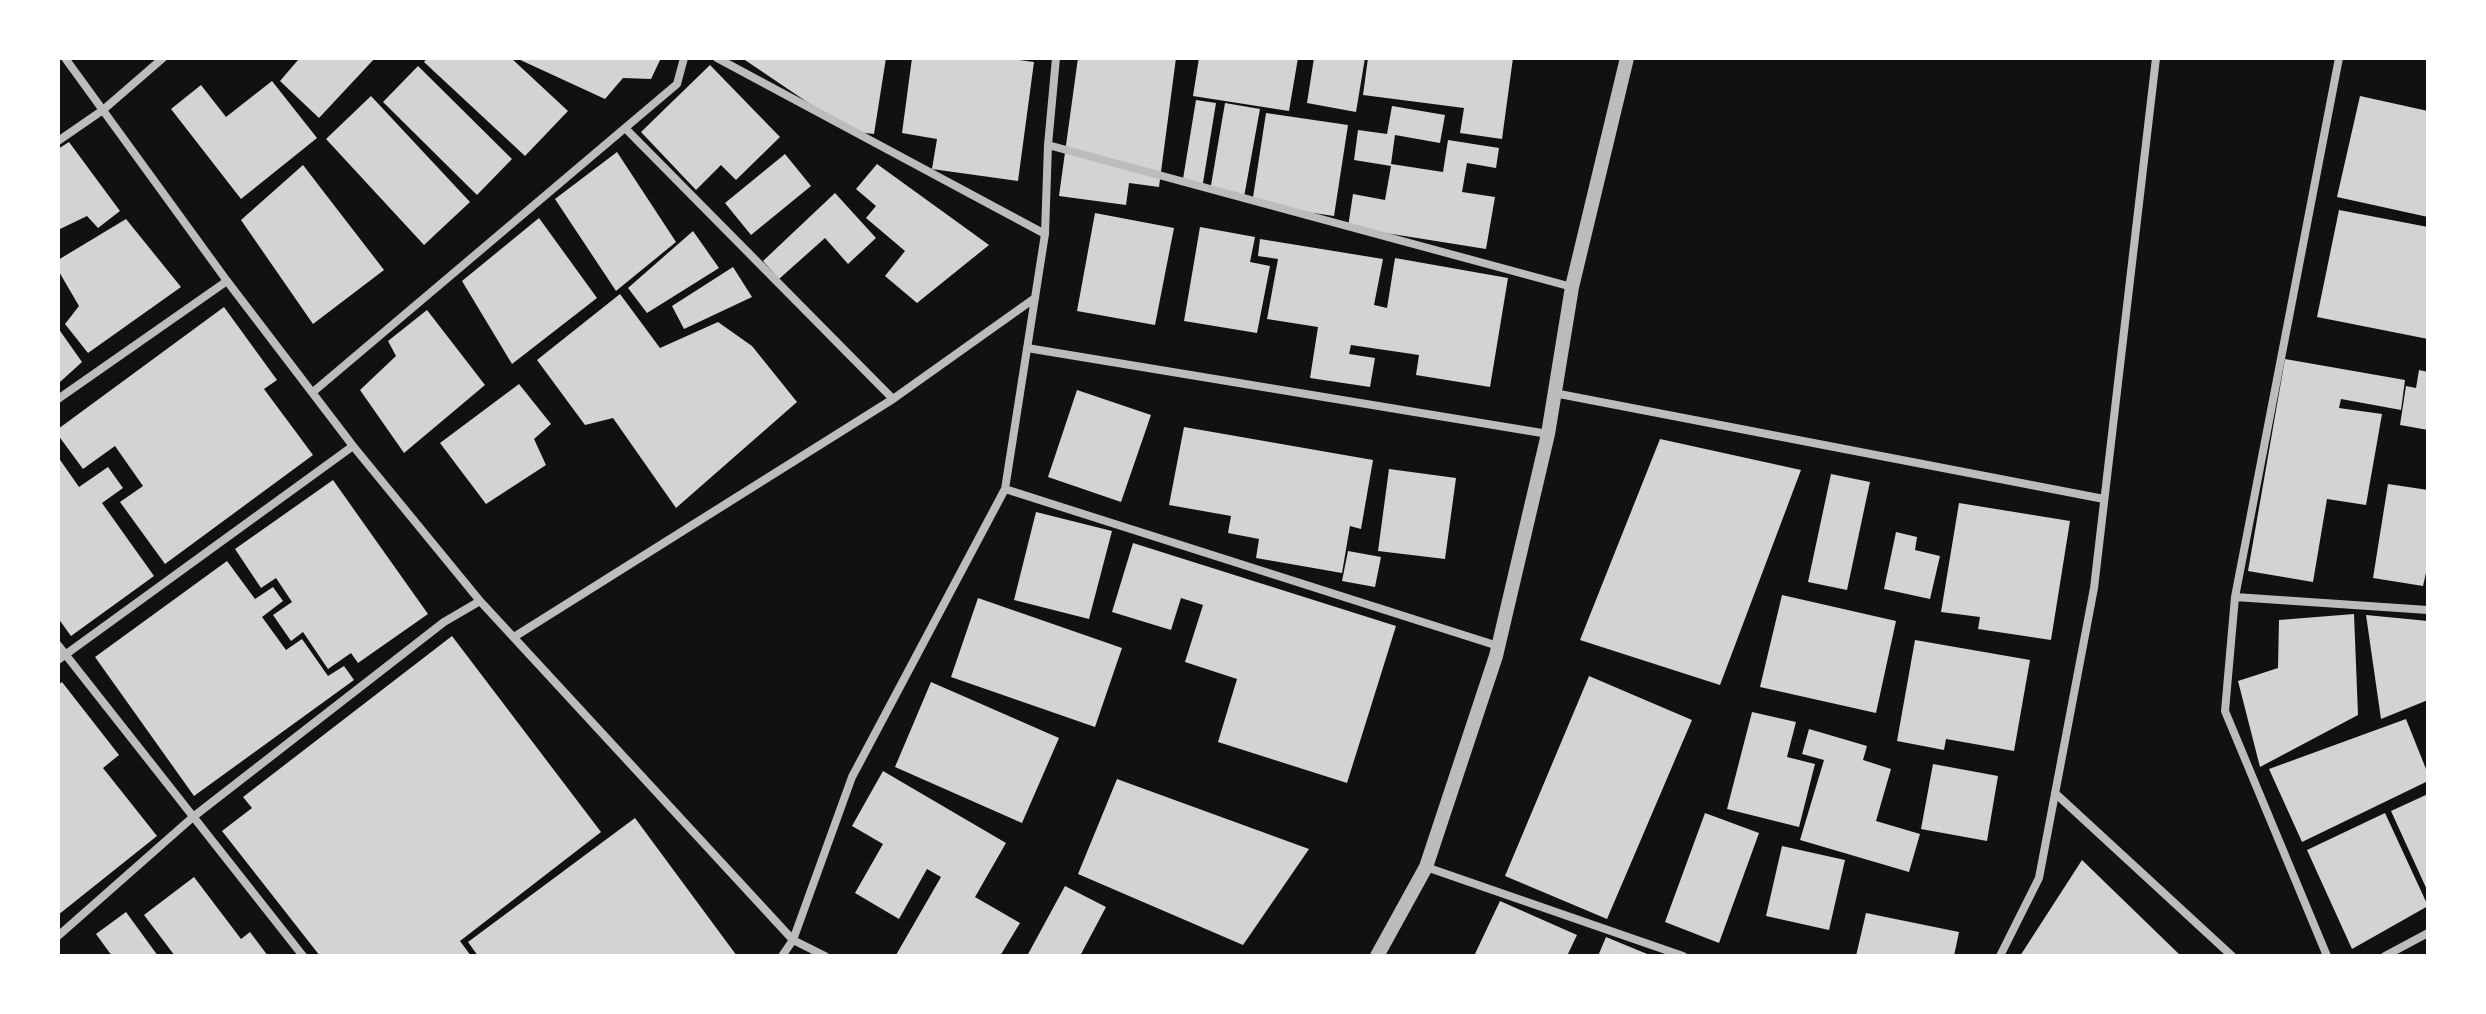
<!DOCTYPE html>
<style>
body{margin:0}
#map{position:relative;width:2486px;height:1014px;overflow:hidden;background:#111;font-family:"Roboto Condensed",sans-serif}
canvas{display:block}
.frame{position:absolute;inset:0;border:60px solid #fff;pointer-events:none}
</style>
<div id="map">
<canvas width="2486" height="1014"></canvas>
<div class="frame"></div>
</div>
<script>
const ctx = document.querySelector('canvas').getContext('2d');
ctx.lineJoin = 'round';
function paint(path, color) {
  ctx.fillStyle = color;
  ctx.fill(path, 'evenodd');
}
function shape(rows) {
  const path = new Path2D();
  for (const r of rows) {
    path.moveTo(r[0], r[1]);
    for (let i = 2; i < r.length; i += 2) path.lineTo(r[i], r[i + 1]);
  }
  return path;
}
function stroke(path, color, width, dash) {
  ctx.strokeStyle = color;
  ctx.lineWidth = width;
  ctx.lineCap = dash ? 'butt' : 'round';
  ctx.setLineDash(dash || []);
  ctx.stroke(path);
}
const building = shape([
 [296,58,375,58,319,118,280,81,298,60],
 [427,58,511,58,568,111,525,156,424,62],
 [516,58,661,58,651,79,623,78,605,99],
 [742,58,886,58,874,134,850,131],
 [912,58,1004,58,1034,62,1018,181,932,169,937,139,902,133],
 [1078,58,1176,58,1159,187,1129,183,1126,205,1059,196],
 [1199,58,1298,58,1289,111,1193,96],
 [1314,58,1365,58,1356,112,1307,103],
 [1368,58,1513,58,1502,139,1460,133,1464,108,1363,95],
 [710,65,780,137,736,180,721,165,696,190,641,132],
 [418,66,512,159,477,195,383,102],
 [272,81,317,138,241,199,171,109,201,85,226,117],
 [371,96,470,202,424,245,326,139],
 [2360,96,2428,111,2428,217,2337,197],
 [1196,100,1216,103,1202,189,1182,185],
 [1225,103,1260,109,1244,197,1210,191],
 [1392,106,1445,115,1440,143,1395,135,1391,164,1443,172,1448,140,1499,148,1496,168,1467,163,1462,192,1495,197,1486,249,1348,227,1353,194,1385,200,1391,166,1354,160,1358,130,1387,134],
 [1266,113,1348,125,1334,216,1252,204],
 [69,142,120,211,98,228,87,216,58,230,58,149],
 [617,152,676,242,616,291,555,199],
 [785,154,811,186,751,235,725,203],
 [877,164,989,245,917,303,885,276,905,251,866,218,876,206,856,189],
 [303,165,384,270,313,324,241,220],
 [835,193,876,238,848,264,825,238,779,279,763,261],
 [2339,210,2428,227,2428,339,2317,317],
 [1095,213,1174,228,1155,325,1077,311],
 [539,218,597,298,512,364,462,281],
 [126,219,181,287,88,353,65,324,79,306,58,270,58,260],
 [1200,227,1255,237,1250,262,1270,266,1257,333,1184,321],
 [693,231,719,268,647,313,628,288],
 [1260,239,1383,259,1374,305,1387,308,1395,258,1508,278,1490,387,1416,375,1419,355,1351,345,1349,354,1375,358,1370,387,1310,378,1318,327,1267,319,1278,259,1258,256],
 [733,267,752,297,684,329,672,306],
 [620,294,660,348,718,322,752,346,797,402,676,508,613,418,585,425,537,360],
 [224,307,277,380,264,389,313,455,165,564,120,502,143,486,115,446,83,469,58,435,58,429],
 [427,310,485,385,404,453,360,390,396,356,388,341],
 [58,328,82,362,60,382,58,380],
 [2285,359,2405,380,2401,410,2341,399,2339,408,2382,414,2366,505,2327,499,2313,582,2248,571],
 [2419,370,2428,372,2428,430,2400,425,2406,386,2416,388],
 [519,384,551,424,534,439,546,465,486,504,440,443],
 [1077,390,1151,415,1121,502,1048,477],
 [1184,427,1373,460,1361,529,1350,526,1342,573,1256,558,1259,539,1228,533,1231,516,1169,505],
 [1660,439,1801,470,1720,685,1580,640],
 [58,457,79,487,108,467,123,488,102,503,154,576,71,636,58,618],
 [1389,469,1456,478,1445,559,1378,551],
 [1831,474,1870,482,1847,590,1808,582],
 [333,480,428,614,358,663,351,653,328,669,303,632,291,641,273,615,292,602,276,578,261,588,235,549],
 [2388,484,2428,490,2428,564,2423,586,2373,578],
 [1959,503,2070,521,2051,640,1978,629,1980,617,1941,612],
 [1036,512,1112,531,1089,619,1014,600],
 [1896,532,1917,537,1915,550,1940,556,1930,599,1884,589],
 [1133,543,1396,626,1347,783,1218,742,1237,679,1185,662,1203,605,1181,598,1171,630,1112,612],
 [1348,551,1381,557,1375,587,1342,581],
 [227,561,255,599,273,587,283,601,262,617,286,650,302,639,328,676,344,666,354,680,194,796,95,657],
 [1782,595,1896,621,1876,713,1760,687],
 [978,598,1122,648,1095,727,951,677],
 [2354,614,2358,715,2260,767,2238,681,2278,668,2279,620],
 [2366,615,2428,621,2428,700,2381,719],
 [452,636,601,832,460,941,471,956,320,956,222,831,252,808,243,797],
 [1915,640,2030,660,2014,751,1946,739,1944,750,1897,741],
 [1589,676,1692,720,1607,919,1505,876],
 [62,682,119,755,103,768,157,836,58,915,58,685],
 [931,682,1059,738,1022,823,895,767],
 [1752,712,1796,722,1787,757,1815,764,1799,827,1727,809],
 [2406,719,2428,774,2428,781,2302,842,2269,769],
 [1809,729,1867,746,1863,760,1891,769,1876,821,1920,834,1909,872,1800,840,1824,760,1802,754],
 [1933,764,1998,776,1987,841,1921,829],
 [883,771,1006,843,975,897,1020,923,1000,956,896,955,941,877,927,869,899,919,855,893,883,844,852,826],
 [1117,779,1309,849,1243,945,1078,874],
 [2428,794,2428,892,2391,811],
 [1705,813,1759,833,1719,943,1665,922],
 [2385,813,2428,906,2352,949,2307,850],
 [635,818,737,956,478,956,468,942],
 [1782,846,1845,860,1829,930,1766,916],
 [2082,860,2181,956,2020,956],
 [194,877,241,939,250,932,268,956,175,956,144,915],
 [1065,886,1106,907,1080,956,1027,956],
 [1500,901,1577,935,1567,956,1474,956],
 [126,912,158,956,112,956,96,934],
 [1866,913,1959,932,1954,956,1856,956],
 [1606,937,1652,956,1598,956]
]);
const minor = shape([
 [65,58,227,281,353,446,480,601,793,940,825,956],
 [717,58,1045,234],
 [625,128,893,399],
 [58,141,103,110,163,58],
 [1048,145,1572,287],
 [1027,348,1548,434],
 [313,392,677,84,684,58],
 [1554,393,2104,499],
 [58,399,227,281],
 [1005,489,1498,646],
 [2235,597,2428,610],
 [514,637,893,399,1035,298],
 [58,645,303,956],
 [58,660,353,446],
 [2055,793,2232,956],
 [1426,867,1683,956],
 [58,936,193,817,444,622,480,601],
 [782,956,793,940,852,777,1005,489,1045,234,1048,145,1056,58],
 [2000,956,2039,878,2094,588,2156,58],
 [2327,956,2225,711,2235,597,2339,58],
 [2385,956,2428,933]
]);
const tertiary = shape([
 [1377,956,1426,867,1496,656,1548,434,1572,287,1627,58]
]);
paint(building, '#d3d3d3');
stroke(minor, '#bcbcbc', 8);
stroke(tertiary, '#bcbcbc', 14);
</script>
